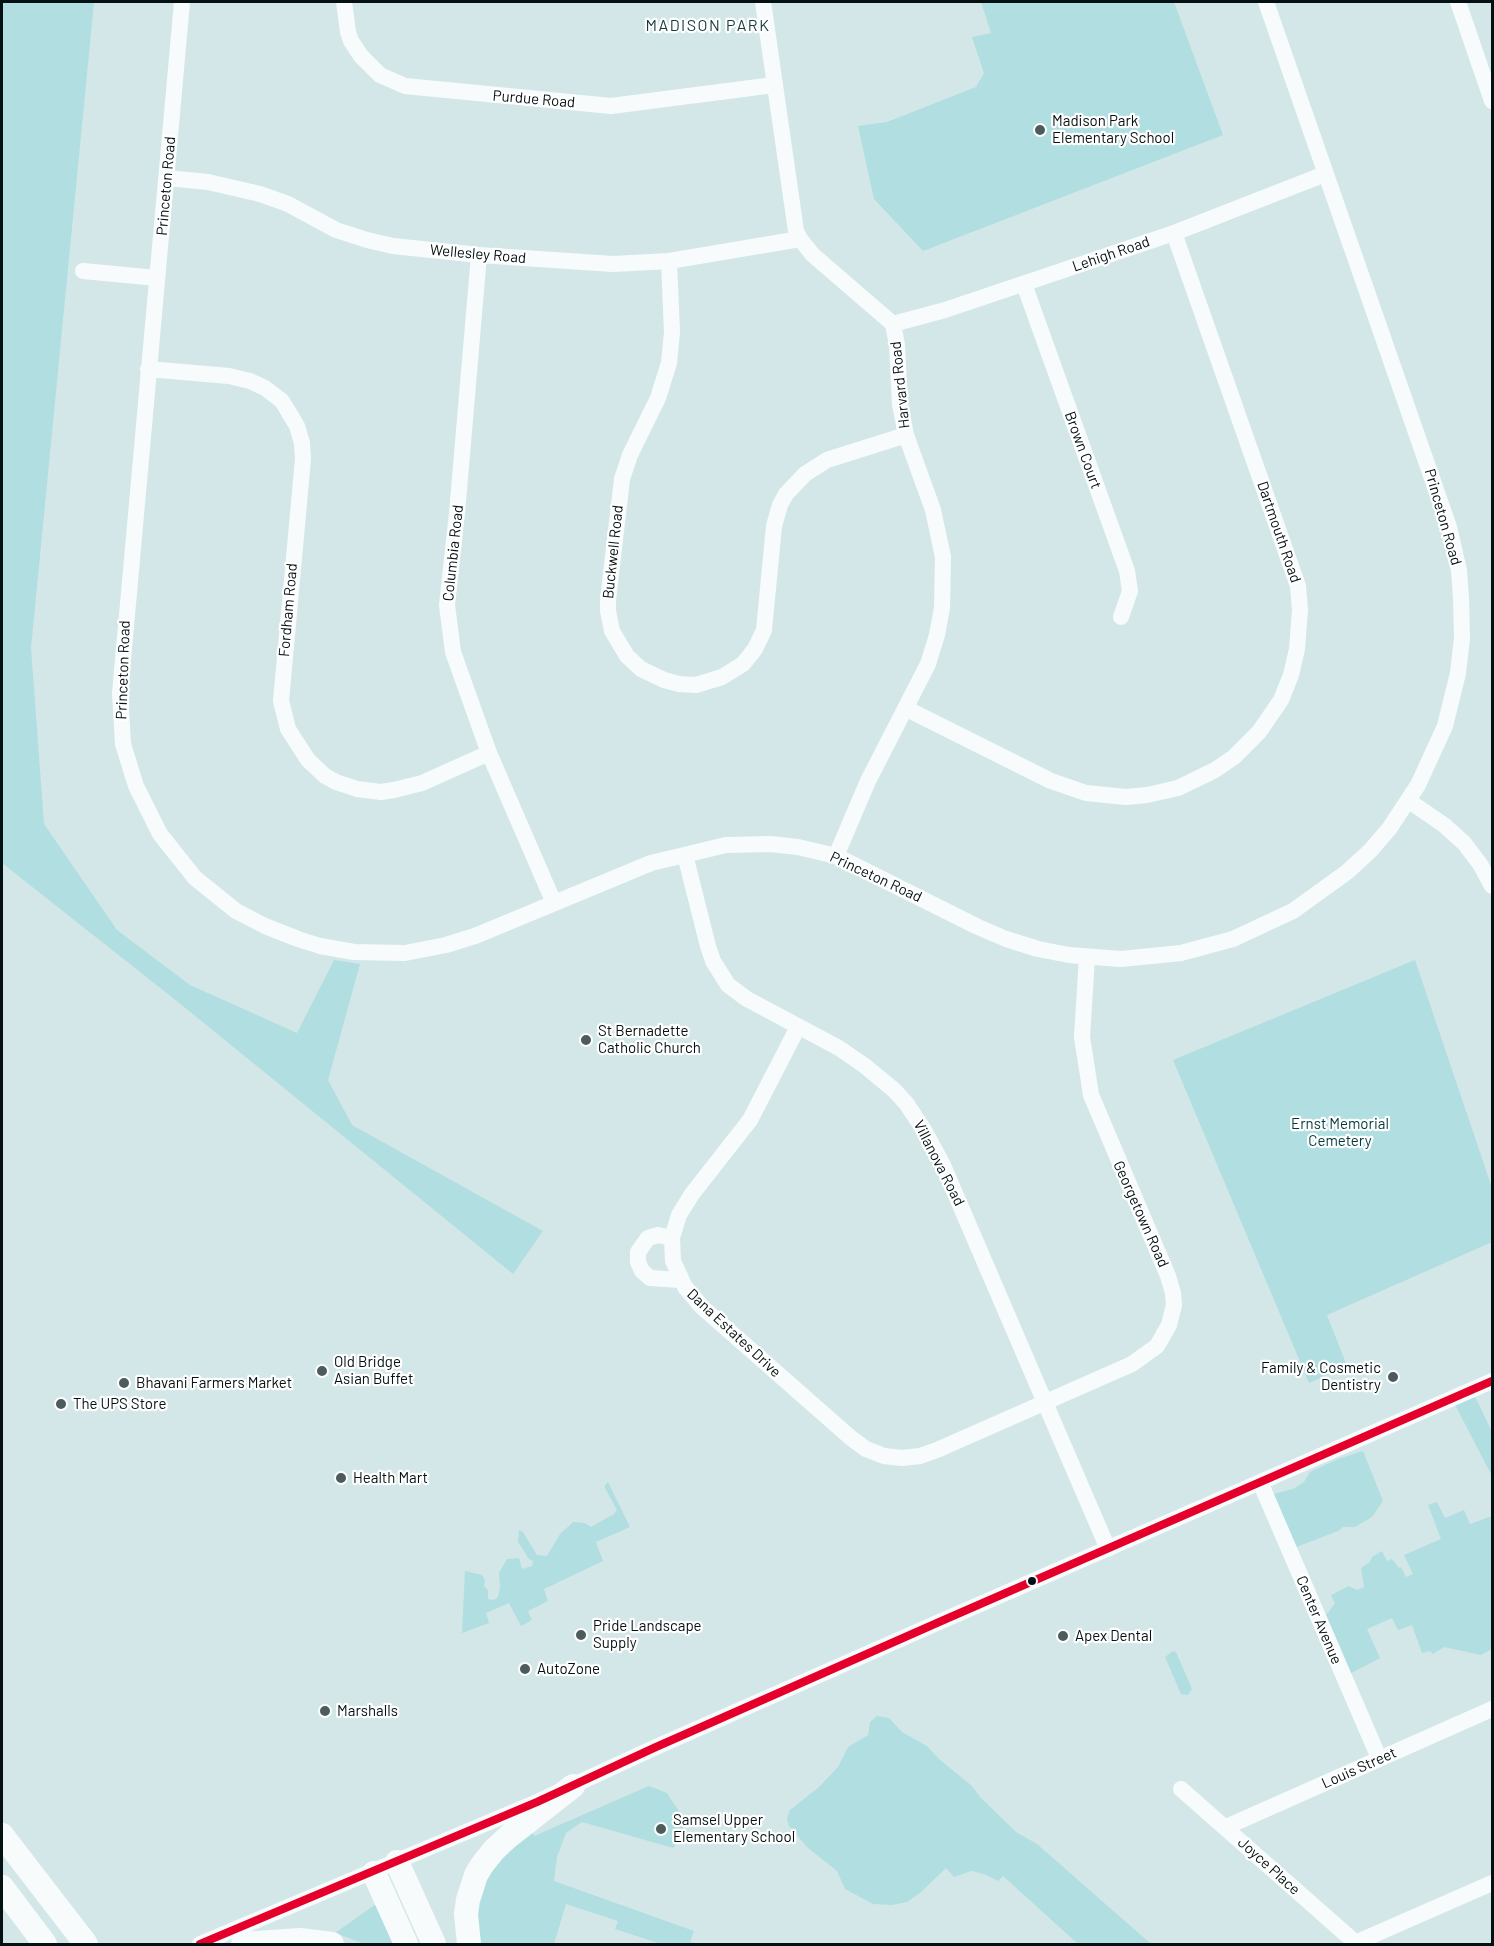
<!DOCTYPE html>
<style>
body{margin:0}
#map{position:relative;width:1494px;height:1946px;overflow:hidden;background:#d3e7e8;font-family:Barlow,sans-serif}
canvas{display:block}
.frame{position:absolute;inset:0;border:3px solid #041011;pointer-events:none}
</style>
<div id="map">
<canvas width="1494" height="1946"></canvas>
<div class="frame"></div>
</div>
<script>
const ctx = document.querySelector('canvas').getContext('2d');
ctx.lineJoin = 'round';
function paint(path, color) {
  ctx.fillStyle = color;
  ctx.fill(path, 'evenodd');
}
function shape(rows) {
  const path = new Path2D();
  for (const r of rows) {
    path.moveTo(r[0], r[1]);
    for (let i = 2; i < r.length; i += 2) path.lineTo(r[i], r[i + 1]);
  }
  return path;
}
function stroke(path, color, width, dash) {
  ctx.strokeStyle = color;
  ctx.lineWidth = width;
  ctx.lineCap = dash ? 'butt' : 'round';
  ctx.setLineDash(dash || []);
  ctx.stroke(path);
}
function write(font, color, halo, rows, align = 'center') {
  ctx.font = font + ' Barlow,sans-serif';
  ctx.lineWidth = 4.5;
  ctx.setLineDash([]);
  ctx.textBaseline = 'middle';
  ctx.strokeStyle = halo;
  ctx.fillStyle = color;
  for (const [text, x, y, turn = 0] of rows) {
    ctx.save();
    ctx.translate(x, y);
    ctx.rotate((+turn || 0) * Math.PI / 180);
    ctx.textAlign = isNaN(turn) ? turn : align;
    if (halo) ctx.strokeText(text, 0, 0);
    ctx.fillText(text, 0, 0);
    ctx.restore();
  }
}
const green = shape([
 [2,2,94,2,31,648,44,824,117,930,190,985,297,1033,334,960,360,964,328,1080,352,1125,543,1231,513,1274,178,1002,2,863],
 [981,2,1174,2,1223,135,923,251,874,199,858,126,887,122,976,87,984,73,972,37,991,33],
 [1415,960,1492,1188,1492,1242,1327,1315,1347,1366,1309,1383,1173,1060],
 [1472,1390,1492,1432,1492,1476,1452,1399],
 [1363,1451,1383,1501,1372,1517,1355,1527,1343,1527,1338,1531,1289,1550,1266,1496,1293,1489,1304,1482,1310,1472,1338,1459],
 [608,1482,630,1527,596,1542,603,1561,544,1589,548,1601,528,1611,532,1620,521,1626,509,1603,486,1613,489,1623,462,1633,465,1571,482,1575,485,1580,484,1586,488,1590,488,1599,494,1600,498,1597,500,1588,499,1573,507,1559,519,1558,522,1569,532,1566,533,1561,529,1559,518,1542,519,1530,523,1532,537,1555,547,1556,560,1534,573,1522,585,1523,591,1527,614,1514,617,1510,605,1488,605,1485],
 [1437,1502,1445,1518,1464,1510,1470,1524,1492,1516,1492,1649,1481,1655,1444,1647,1433,1654,1430,1651,1422,1653,1412,1625,1398,1630,1392,1618,1367,1629,1380,1658,1344,1677,1318,1618,1328,1613,1335,1603,1331,1595,1349,1586,1357,1590,1364,1587,1361,1568,1370,1562,1372,1557,1382,1551,1387,1561,1392,1559,1399,1568,1401,1567,1406,1577,1413,1574,1404,1555,1441,1539,1428,1505],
 [1173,1651,1176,1652,1192,1689,1188,1695,1181,1694,1165,1657],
 [877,1716,889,1718,902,1732,927,1746,939,1759,972,1786,980,1797,1016,1832,1037,1844,1151,1944,1078,1944,1003,1876,998,1881,984,1874,971,1871,954,1877,946,1868,920,1893,907,1902,892,1905,873,1904,845,1889,837,1871,808,1848,789,1826,787,1819,790,1810,819,1787,838,1767,848,1747,868,1735,870,1722],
 [649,1786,667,1793,680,1813,684,1836,673,1848,582,1822,566,1833,557,1857,554,1881,694,1931,690,1942,697,1944,661,1944,615,1929,618,1921,566,1904,554,1944,469,1944,468,1900,527,1821,534,1836],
 [376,1904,396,1944,365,1944,335,1933]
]);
const minor = shape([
 [182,2,120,693,123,744,136,786,160,834,195,878,236,911,265,926,298,939,320,946,354,952,405,953,446,945,475,936,651,863,726,845,770,844,798,847,836,856,978,927,1006,939,1038,949,1069,955,1121,959,1181,953,1233,939,1293,911,1347,872,1370,851,1389,829,1418,785,1445,726,1458,673,1462,638,1461,598,1459,570,1449,527,1266,2],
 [344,2,348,32,351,41,361,56,380,75,405,86,611,106,774,85],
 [763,2,796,231,800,239,813,255,893,324,897,345,900,404,906,435,933,510,943,557,942,608,937,635,928,664,868,781,836,856],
 [1458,2,1492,101],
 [167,178,208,182,260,194,288,204,336,230,367,240,393,246,479,255,613,264,669,261,800,239],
 [479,255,457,513,447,605,453,652,489,753,554,903],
 [669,261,672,332,669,363,658,398,630,455,622,479,608,600,608,611,612,631,627,656,641,669,664,680,679,684,696,685,722,677,743,664,755,649,764,630,774,526,780,505,786,494,805,474,827,460,906,435],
 [83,271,157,278],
 [1024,284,1127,571,1130,591,1121,617],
 [893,324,945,310,1174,233,1325,174],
 [148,369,229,376,250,381,265,388,282,401,297,426,302,443,303,459,281,701,288,729,308,760,325,776,336,782,357,789,381,792,394,790,422,783,489,753],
 [907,709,1051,781,1086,793,1126,797,1147,795,1178,788,1215,770,1234,757,1259,732,1281,700,1291,675,1297,649,1300,610,1298,586,1174,233],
 [1409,801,1444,825,1464,843,1480,864,1492,886],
 [685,855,708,946,713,961,728,985,747,999,839,1048,865,1066,894,1090,906,1103,924,1130,942,1163,1108,1549],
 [798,1027,750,1120,692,1194,679,1215,672,1238,673,1261,685,1287,702,1307,851,1438,866,1449,884,1456,902,1458,920,1456,937,1450,1132,1364,1157,1346,1169,1325,1174,1305,1173,1293,1168,1276,1091,1095,1082,1037,1087,957],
 [672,1238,658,1235,648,1238,638,1252,638,1262,642,1271,650,1278,681,1280],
 [1260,1482,1379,1758],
 [1181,1789,1357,1944],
 [1226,1827,1492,1709],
 [1355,1943,1492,1883],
 [200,1944,537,1802,656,1747,946,1619,1492,1381]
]);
const highway = shape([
 [2,1835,86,1944],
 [397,1862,434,1944],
 [374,1873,406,1944],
 [2,1887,45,1944],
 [243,1944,300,1940,332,1944],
 [469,1944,466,1914,468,1900,476,1875,482,1865,494,1850,508,1837,573,1786]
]);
const bus1 = shape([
 [200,1944,537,1802,656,1747,946,1619,1492,1381]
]);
const markers = [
 [1040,130,6,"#4c5b5c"],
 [586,1040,6,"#4c5b5c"],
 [322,1371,6,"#4c5b5c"],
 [1393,1377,6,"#4c5b5c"],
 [124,1383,6,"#4c5b5c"],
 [61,1404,6,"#4c5b5c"],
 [341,1478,6,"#4c5b5c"],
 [1032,1581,5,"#041011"],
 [581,1635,6,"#4c5b5c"],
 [1063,1636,6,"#4c5b5c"],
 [525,1669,6,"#4c5b5c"],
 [325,1711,6,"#4c5b5c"],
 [661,1829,6,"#4c5b5c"]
];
const streetNames = [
 ["Purdue Road",534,99,5],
 ["Princeton Road",166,186,-85],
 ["Wellesley Road",478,254,5],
 ["Lehigh Road",1111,254,-19],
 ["Harvard Road",900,385,-96],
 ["Brown Court",1083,450,70],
 ["Princeton Road",1443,517,74],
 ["Dartmouth Road",1279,532,71],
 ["Buckwell Road",613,552,-84],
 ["Columbia Road",453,553,-84],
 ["Fordham Road",288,610,-85],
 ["Princeton Road",123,670,-88],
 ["Princeton Road",876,877,25],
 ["Villanova Road",939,1163,63],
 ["Georgetown Road",1141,1214,66],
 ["Dana Estates Drive",734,1333,43],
 ["Center Avenue",1319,1620,67],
 ["Louis Street",1359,1768,-24],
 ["Joyce Place",1269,1866,42]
];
const poiNames = [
 ["Madison Park",1052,121],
 ["Elementary School",1052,138],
 ["St Bernadette",598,1031],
 ["Catholic Church",598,1048],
 ["Old Bridge",334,1362],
 ["Asian Buffet",334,1379],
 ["Family & Cosmetic",1381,1368,"right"],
 ["Dentistry",1381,1385,"right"],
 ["Bhavani Farmers Market",136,1383],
 ["The UPS Store",73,1404],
 ["Health Mart",353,1478],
 ["Pride Landscape",593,1626],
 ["Supply",593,1643],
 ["Apex Dental",1075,1636],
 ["AutoZone",537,1669],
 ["Marshalls",337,1711],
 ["Samsel Upper",673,1820],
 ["Elementary School",673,1837]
];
const parkNames = [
 ["Ernst Memorial",1340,1124],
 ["Cemetery",1340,1141]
];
const neighbourhoodNames = [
 ["MADISON PARK",708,26]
];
paint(green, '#b1dee0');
stroke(minor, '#f8fbfc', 16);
stroke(highway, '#f8fbfc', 24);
stroke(bus1, '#e4002b', 8);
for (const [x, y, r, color] of markers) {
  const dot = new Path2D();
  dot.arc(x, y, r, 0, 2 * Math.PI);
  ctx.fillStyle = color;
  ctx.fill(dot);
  stroke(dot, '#fff', 2);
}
write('15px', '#041011', '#fff', streetNames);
write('15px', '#041011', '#fff', poiNames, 'left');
write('15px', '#013a3c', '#fff', parkNames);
ctx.letterSpacing = '1.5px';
write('16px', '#173a3b', '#fff', neighbourhoodNames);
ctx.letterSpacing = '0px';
</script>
